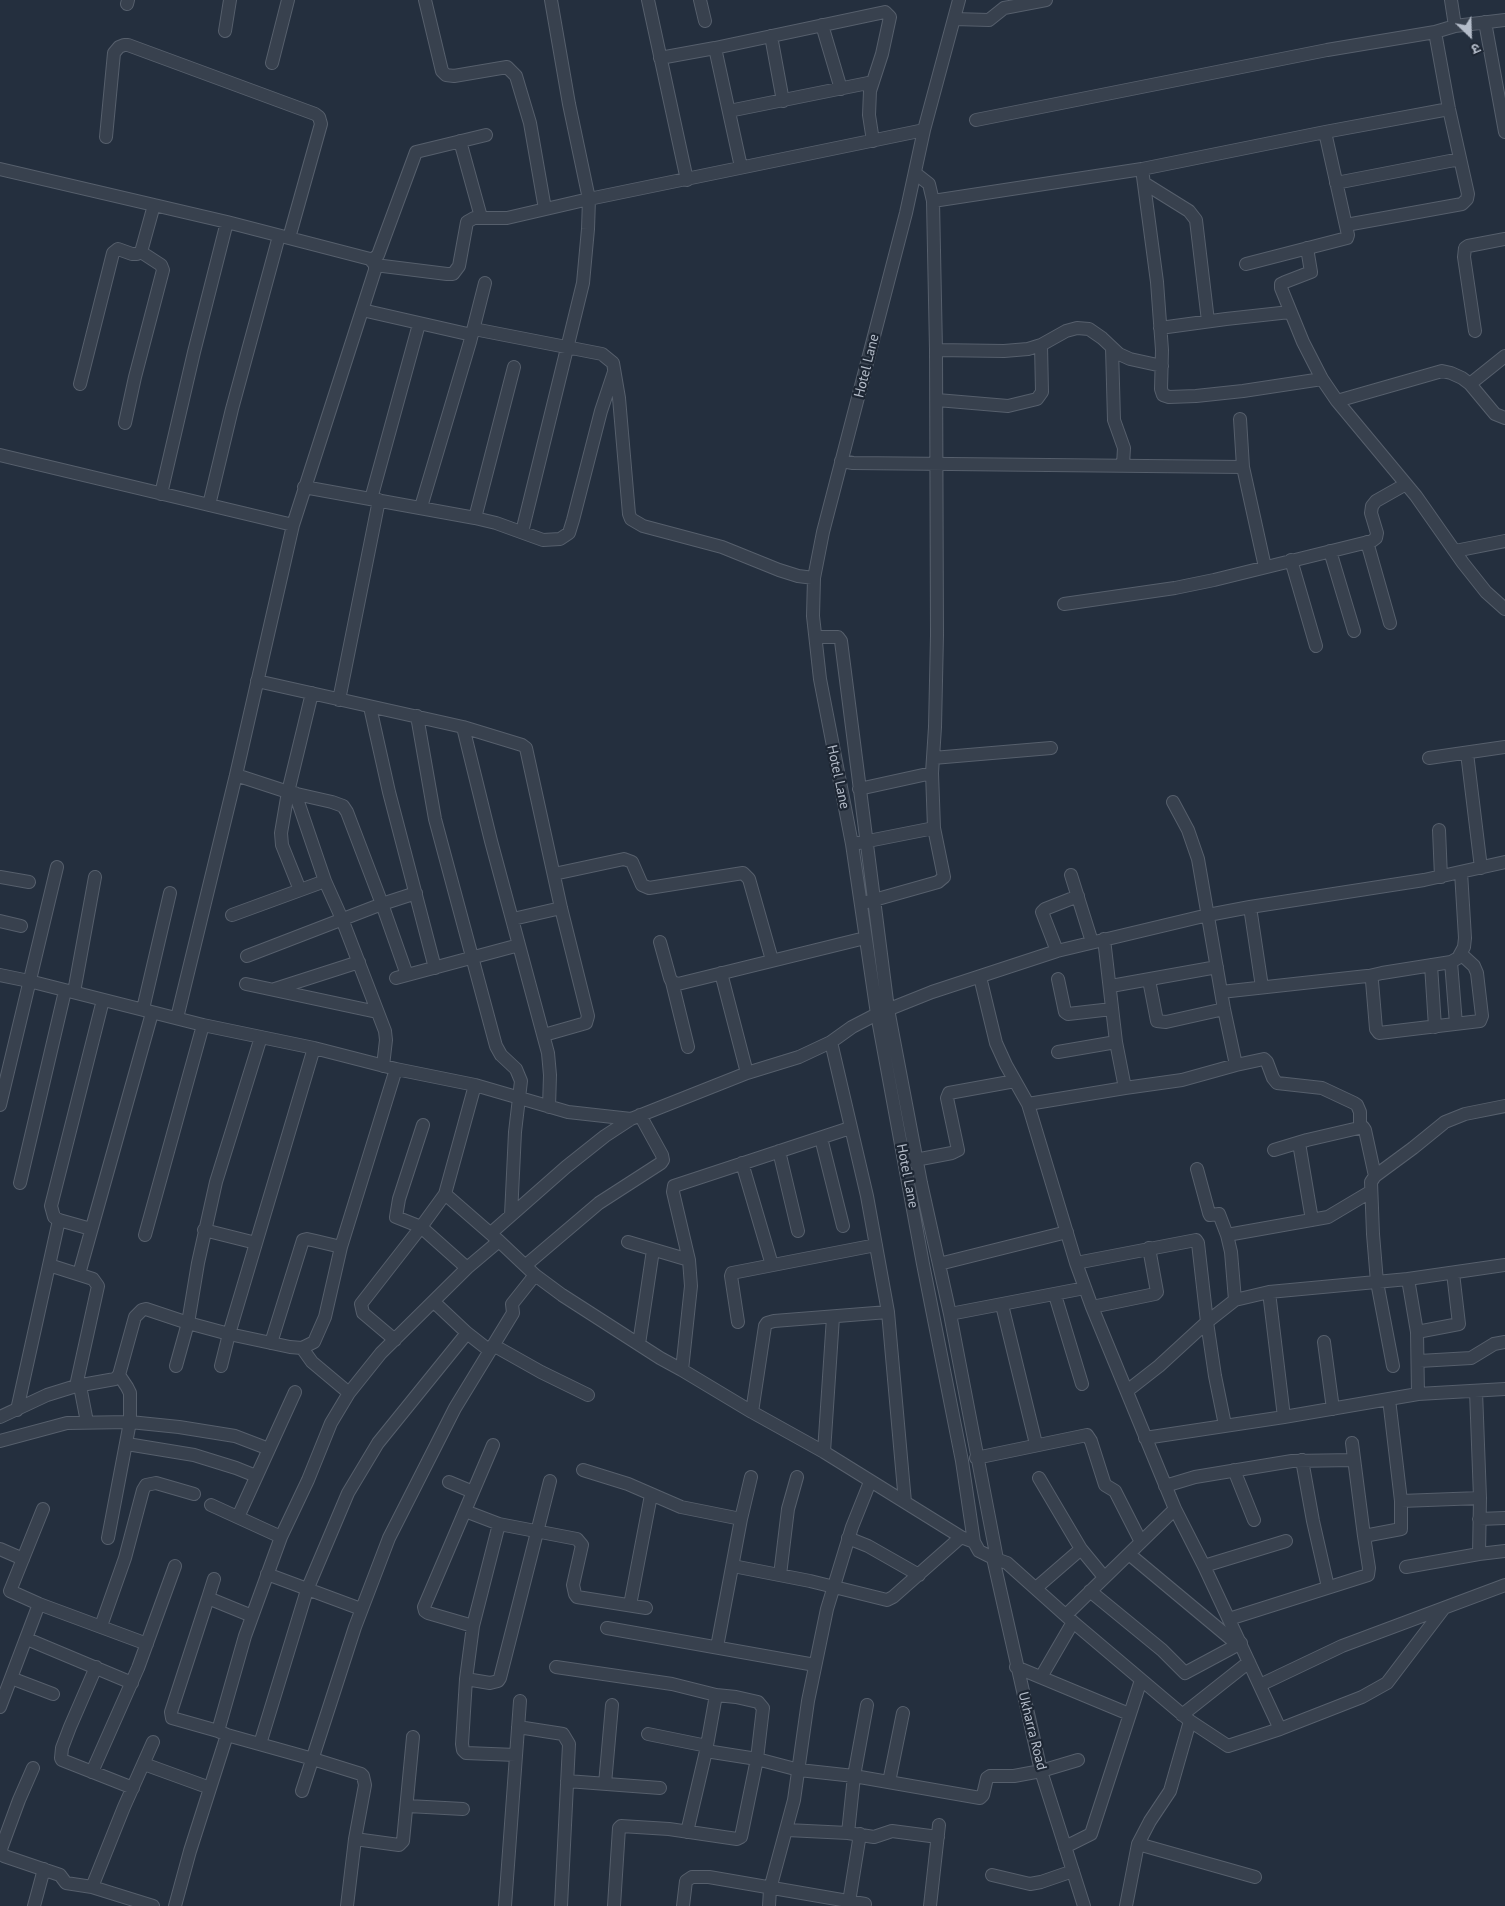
<!DOCTYPE html>
<meta charset="utf-8">
<style>
body{margin:0}
#map{position:relative;width:1505px;height:1906px;overflow:hidden;background:#242f3e;font-family:"PT Sans","Noto Sans Devanagari",sans-serif}
canvas{display:block}
.north{position:absolute;left:1445px;top:10px;width:50px;height:50px;-webkit-text-stroke:4px #1d2633;paint-order:stroke;rotate:156deg;font-size:14px;font-weight:700;line-height:20px;text-align:center;color:#b4bcc9}
.north::after{content:'';display:block;margin:auto;width:18px;height:22px;background:#b4bcc9;clip-path:polygon(50% 0,100% 100%,50% 72%,0 100%)}
</style>
<div id="map">
<canvas width="1505" height="1906"></canvas>
<div class="north">उ</div>
</div>
<script>
const ctx = document.querySelector('canvas').getContext('2d');
ctx.lineJoin = 'round';
function shape(rows) {
  const path = new Path2D();
  for (const r of rows) {
    path.moveTo(r[0], r[1]);
    for (let i = 2; i < r.length; i += 2) path.lineTo(r[i], r[i + 1]);
  }
  return path;
}
function stroke(path, color, width, dash) {
  ctx.strokeStyle = color;
  ctx.lineWidth = width;
  ctx.lineCap = dash ? 'butt' : 'round';
  ctx.setLineDash(dash || []);
  ctx.stroke(path);
}
function write(font, color, halo, rows, align = 'center') {
  ctx.font = font + ' "PT Sans",sans-serif';
  ctx.lineWidth = 4.5;
  ctx.setLineDash([]);
  ctx.textBaseline = 'middle';
  ctx.strokeStyle = halo;
  ctx.fillStyle = color;
  for (const [text, x, y, turn = 0] of rows) {
    ctx.save();
    ctx.translate(x, y);
    ctx.rotate((+turn || 0) * Math.PI / 180);
    ctx.textAlign = isNaN(turn) ? turn : align;
    if (halo) ctx.strokeText(text, 0, 0);
    ctx.fillText(text, 0, 0);
    ctx.restore();
  }
}
const minor = shape([
 [425,0,442,71,446,75,454,76,507,67,516,76,530,123,545,209],
 [648,0,687,180],
 [700,0,705,21],
 [959,0,924,130,906,213,823,532,814,578,813,616,820,679,852,844,877,1014,923,1264,962,1461,974,1542,979,1551,993,1558,1041,1771,1084,1906],
 [1451,0,1455,26],
 [127,4,128,0],
 [954,19,989,20,1004,8,1046,0],
 [1485,22,1505,132],
 [822,25,841,89],
 [225,31,230,0],
 [771,36,783,101],
 [715,48,741,167],
 [660,58,715,48,885,12,890,17,882,54,870,91,869,115,873,141],
 [272,63,288,0],
 [729,111,873,82],
 [976,120,1327,50,1435,32,1455,26,1505,20],
 [106,137,114,53,119,47,124,45,128,45,315,114,319,117,321,124,289,238],
 [460,141,481,217],
 [0,169,227,222,370,259,375,265,375,270,293,525,236,775,177,1018],
 [1142,169,1157,282,1162,350,1161,389,1163,395,1169,397,1196,396,1243,391,1322,379],
 [1144,183,1189,211,1196,220,1208,321],
 [1336,183,1460,159],
 [933,201,1142,169,1325,132,1449,109],
 [1346,225,1462,204,1467,199,1468,194,1449,109,1435,32],
 [1307,248,1311,272,1285,282,1281,284,1281,288,1303,342,1322,379,1337,401,1416,496,1463,563,1486,592,1505,609],
 [372,260,378,255,416,152,486,135],
 [1246,264,1347,238,1348,235,1325,132],
 [375,265,447,274,453,274,459,266,467,222,474,218,507,218,589,199,924,130],
 [362,310,472,335],
 [1160,328,1226,319,1290,312],
 [474,329,602,354,613,363,619,398,629,514,631,519,643,526,722,547,779,570,798,576,814,578],
 [1475,331,1464,257,1465,248,1468,246,1505,239],
 [1112,348,1114,420,1124,448,1123,465],
 [936,350,1004,351,1028,349,1041,345,1066,331,1077,328,1089,329,1102,338,1119,354,1130,359,1162,366],
 [80,384,113,253,118,249,132,254,137,254,141,252,154,205],
 [1470,384,1505,356],
 [937,400,1008,406,1037,399,1042,392,1041,345],
 [1337,401,1442,371,1451,373,1462,378,1470,384,1495,414,1505,418],
 [1240,419,1243,467,1265,567],
 [125,423,135,377,163,270,161,265,141,252],
 [0,455,293,525],
 [841,461,853,463,1243,467],
 [304,487,475,518,496,523,543,540,560,539,569,533,573,520,601,411,614,372],
 [161,494,194,352,227,222],
 [371,499,419,324],
 [209,505,232,409,279,236],
 [421,507,470,342,485,283],
 [475,518,514,367],
 [522,532,583,283,588,229,589,199,569,104,551,0],
 [1367,542,1390,623],
 [1330,551,1354,631],
 [1455,551,1505,541],
 [1291,560,1316,646],
 [1064,604,1175,588,1214,580,1372,541,1376,538,1377,533,1371,513,1372,506,1376,501,1406,484],
 [816,637,838,637,841,641,888,1009,921,1183,950,1314,997,1559],
 [257,681,463,727,522,745,526,748,561,908,588,1016,586,1023,544,1035],
 [339,700,379,500],
 [370,707,389,792,435,968],
 [417,716,435,819,496,1046,501,1055,516,1069,521,1081,515,1132,511,1215],
 [463,727,491,841,548,1053,550,1075,549,1107],
 [1467,753,1481,868],
 [933,758,1051,748],
 [1429,758,1505,747],
 [236,775,288,792,332,802,343,806,347,812,382,904,407,975],
 [859,789,932,773],
 [295,793,325,881,342,919,385,1031,386,1040,383,1066],
 [1173,802,1188,830,1198,859,1224,1009,1236,1065],
 [1439,830,1441,877],
 [858,843,934,828],
 [554,874,624,859,632,862,642,885,649,888,743,873,749,879,772,960],
 [1071,875,1092,942],
 [0,877,29,882],
 [300,890,282,845,281,833,288,792,312,693],
 [867,902,938,882,944,877,934,828,932,773,935,727,937,635,936,350,933,201,929,184,915,173],
 [1250,907,1262,987],
 [232,915,325,881],
 [513,919,561,908],
 [0,921,21,926],
 [1104,939,1116,1042,1125,1088],
 [660,942,670,978,672,982,678,984,865,938],
 [1057,951,1042,912,1045,909,1078,896],
 [247,956,382,904,416,893],
 [1451,962,1456,1024],
 [1431,965,1435,1027],
 [721,973,747,1073],
 [0,975,29,981,203,1025,314,1048,396,1069,475,1085,568,1112,631,1119],
 [1369,976,1382,973,1451,962,1458,958,1464,947,1465,938,1461,872],
 [980,977,996,1043,1006,1065,1028,1104,1076,1263,1092,1307,1175,1509,1204,1566,1280,1729],
 [396,978,519,945],
 [1058,979,1065,1012,1068,1014,1112,1009],
 [1149,980,1157,1021,1166,1022,1224,1009],
 [672,982,688,1047],
 [246,984,377,1012],
 [1111,986,1217,967],
 [275,989,359,962],
 [74,992,95,877],
 [1221,992,1367,976,1369,976,1372,981,1376,1029,1379,1033,1480,1021,1482,1016,1477,973,1474,966,1461,954],
 [143,1009,170,893],
 [831,1042,867,1196,888,1312,905,1502],
 [1058,1052,1116,1042],
 [1028,1104,1125,1088,1182,1080,1236,1065,1264,1059,1267,1062,1273,1078,1277,1083,1322,1088,1354,1103,1357,1105,1360,1112,1360,1127],
 [0,1105,57,867],
 [423,1125,399,1199,396,1217,421,1227,467,1268],
 [850,1128,674,1186,673,1192,689,1260,691,1286,682,1370,752,1412,824,1452,961,1537,974,1542],
 [821,1138,843,1226],
 [1299,1143,1312,1220],
 [1274,1150,1307,1140,1363,1127,1365,1130,1375,1176],
 [779,1151,798,1231],
 [910,1161,952,1153,958,1150,947,1098,949,1093,1015,1081],
 [742,1163,772,1265],
 [1197,1169,1209,1213,1210,1215,1219,1214,1227,1235,1231,1252,1235,1300],
 [20,1183,65,991],
 [91,1229,59,1220,54,1217,51,1206,103,1000],
 [204,1230,256,1243],
 [491,1233,566,1167,605,1136,631,1119,747,1073,799,1057,831,1042,852,1027,877,1014,932,992,1057,951,1208,915,1250,907,1424,880,1505,862],
 [145,1235,203,1025],
 [1227,1235,1328,1217,1370,1192],
 [499,1241,535,1275,562,1295,660,1358,682,1370],
 [628,1242,689,1260],
 [1076,1263,1196,1240,1198,1243,1207,1322,1215,1376,1225,1425],
 [939,1264,1067,1232],
 [49,1265,93,1279,98,1286,76,1386],
 [526,1265,599,1203,661,1163,663,1160,662,1155,640,1115],
 [79,1274,152,1013],
 [1408,1279,1417,1332,1418,1394],
 [1269,1292,1284,1417],
 [1055,1295,1082,1384],
 [434,1302,467,1333,490,1351],
 [1002,1305,1036,1444],
 [1092,1307,1155,1294,1157,1292,1149,1248],
 [950,1314,1085,1288],
 [738,1322,731,1276,732,1273,876,1245],
 [1417,1332,1459,1324,1453,1273],
 [395,1340,363,1313,361,1304,421,1227,445,1194],
 [1324,1342,1333,1409],
 [271,1343,303,1240,307,1239,316,1241,341,1247],
 [639,1344,653,1250],
 [493,1345,541,1372,588,1395],
 [302,1348,312,1362,349,1393],
 [1419,1361,1471,1358,1494,1344,1505,1342],
 [176,1366,188,1323,198,1263,216,1182,261,1037],
 [221,1366,229,1334,314,1048],
 [1393,1366,1377,1282,1373,1234,1371,1182,1375,1176,1413,1148,1445,1122,1465,1114,1505,1106],
 [80,1386,87,1422],
 [1127,1391,1159,1366,1207,1322,1235,1300,1269,1292,1408,1279,1505,1265],
 [1476,1391,1480,1498],
 [1389,1399,1401,1501],
 [17,1410,59,1220],
 [752,1412,765,1326,767,1323,774,1321,888,1312],
 [0,1417,47,1395,76,1386,115,1379,119,1375,135,1317,142,1310,146,1309,188,1323,229,1334,290,1347,302,1348,314,1342,325,1317,341,1247,396,1069],
 [1145,1438,1284,1417,1418,1394,1505,1389],
 [0,1441,67,1423,130,1422,179,1427,235,1436,269,1449],
 [1352,1443,1364,1536],
 [127,1444,194,1455,236,1468,256,1476],
 [824,1452,833,1317],
 [976,1458,1087,1435,1091,1441,1105,1485,1115,1491,1141,1542],
 [1302,1460,1313,1521,1328,1587],
 [583,1470,628,1484,681,1507,741,1519],
 [1234,1470,1254,1520],
 [1039,1478,1081,1549,1104,1577],
 [449,1482,473,1492],
 [1165,1486,1195,1477,1292,1461,1354,1460],
 [211,1505,281,1537],
 [43,1509,10,1591,39,1604,147,1644],
 [465,1511,499,1524,577,1539,582,1545,573,1585,575,1594,577,1597,646,1608],
 [238,1517,295,1392],
 [1479,1519,1505,1518],
 [499,1524,473,1626,466,1679,462,1744,463,1750,466,1753,516,1755],
 [108,1538,130,1422,130,1393,127,1387,119,1375],
 [848,1538,868,1546,919,1575],
 [0,1549,23,1559],
 [1129,1554,1237,1644],
 [1479,1554,1505,1551],
 [993,1558,1007,1563,1073,1622,1190,1721,1228,1746,1280,1729,1362,1697,1387,1683,1444,1608],
 [733,1566,810,1581,887,1600,893,1597,961,1537],
 [1204,1566,1286,1541],
 [267,1574,361,1609],
 [780,1575,788,1509,797,1477],
 [1036,1588,1081,1549],
 [1090,1591,1162,1650,1185,1673,1241,1643],
 [208,1598,214,1579],
 [630,1605,651,1495],
 [1066,1615,1175,1509],
 [1229,1619,1368,1575,1369,1568,1364,1536,1401,1529,1401,1501,1480,1498,1479,1554,1406,1567],
 [101,1626,125,1558,143,1490,146,1485,156,1483,194,1494],
 [473,1626,428,1613,425,1611,424,1607,493,1445],
 [607,1628,815,1665],
 [27,1639,132,1683],
 [717,1647,741,1519,751,1477],
 [96,1667,70,1727,62,1748,61,1758,62,1760,133,1788],
 [556,1667,672,1684,716,1695,736,1697,758,1702,763,1708,757,1759,741,1837,737,1839,669,1829,621,1826,619,1828,614,1906],
 [1016,1667,1129,1714],
 [1041,1677,1073,1622],
 [11,1678,53,1694],
 [466,1679,490,1683,498,1681,500,1678,550,1481],
 [1260,1685,1342,1646,1505,1585],
 [867,1705,854,1776,980,1798,983,1795,987,1778,990,1776,1014,1776,1041,1771,1078,1760],
 [0,1707,39,1604],
 [1182,1715,1249,1662],
 [518,1727,563,1734,569,1744,561,1906],
 [218,1731,172,1718,171,1712,208,1598,252,1616],
 [648,1734,707,1746],
 [227,1735,313,1759,361,1774,363,1776,365,1785,355,1839,347,1906],
 [153,1742,124,1807,92,1887,153,1906],
 [260,1744,307,1590,348,1493,378,1443,467,1333],
 [706,1751,757,1759,799,1770,854,1776,848,1833],
 [144,1764,210,1788],
 [33,1768,19,1800,1,1849,2,1853,4,1856,60,1875,66,1883,92,1887],
 [92,1772,138,1668,175,1566],
 [567,1781,660,1788],
 [889,1782,903,1713],
 [605,1784,612,1705],
 [302,1791,355,1627,389,1538,455,1408,513,1313,512,1304,535,1275],
 [408,1806,463,1809],
 [787,1830,848,1833,874,1837,892,1831,938,1837],
 [687,1832,706,1751,716,1695],
 [355,1839,399,1845,403,1841,413,1737],
 [1138,1844,1255,1877],
 [1065,1847,1091,1834,1141,1680],
 [992,1875,1030,1884,1041,1882,1073,1871],
 [849,1902,860,1834],
 [34,1906,44,1869],
 [175,1906,190,1851,227,1735,218,1731,245,1636,281,1537,308,1480,331,1423,349,1393,381,1353,467,1268,499,1241,445,1194,475,1085],
 [505,1906,520,1701],
 [683,1906,686,1881,692,1877,709,1877,865,1904],
 [769,1906,770,1889,794,1800,808,1701,827,1609,852,1527,870,1482],
 [930,1906,939,1825],
 [1126,1906,1138,1844,1150,1821,1170,1791,1190,1721]
]);
const streetNames = [
 ["Hotel Lane",867,366,-76],
 ["Hotel Lane",838,777,78],
 ["Hotel Lane",907,1176,79],
 ["Ukharra Road",1032,1731,76]
];
stroke(minor, '#565f6c', 14);
stroke(minor, '#38414e', 12);
write('14px', '#b4bcc9', '#1d2633', streetNames);
</script>
